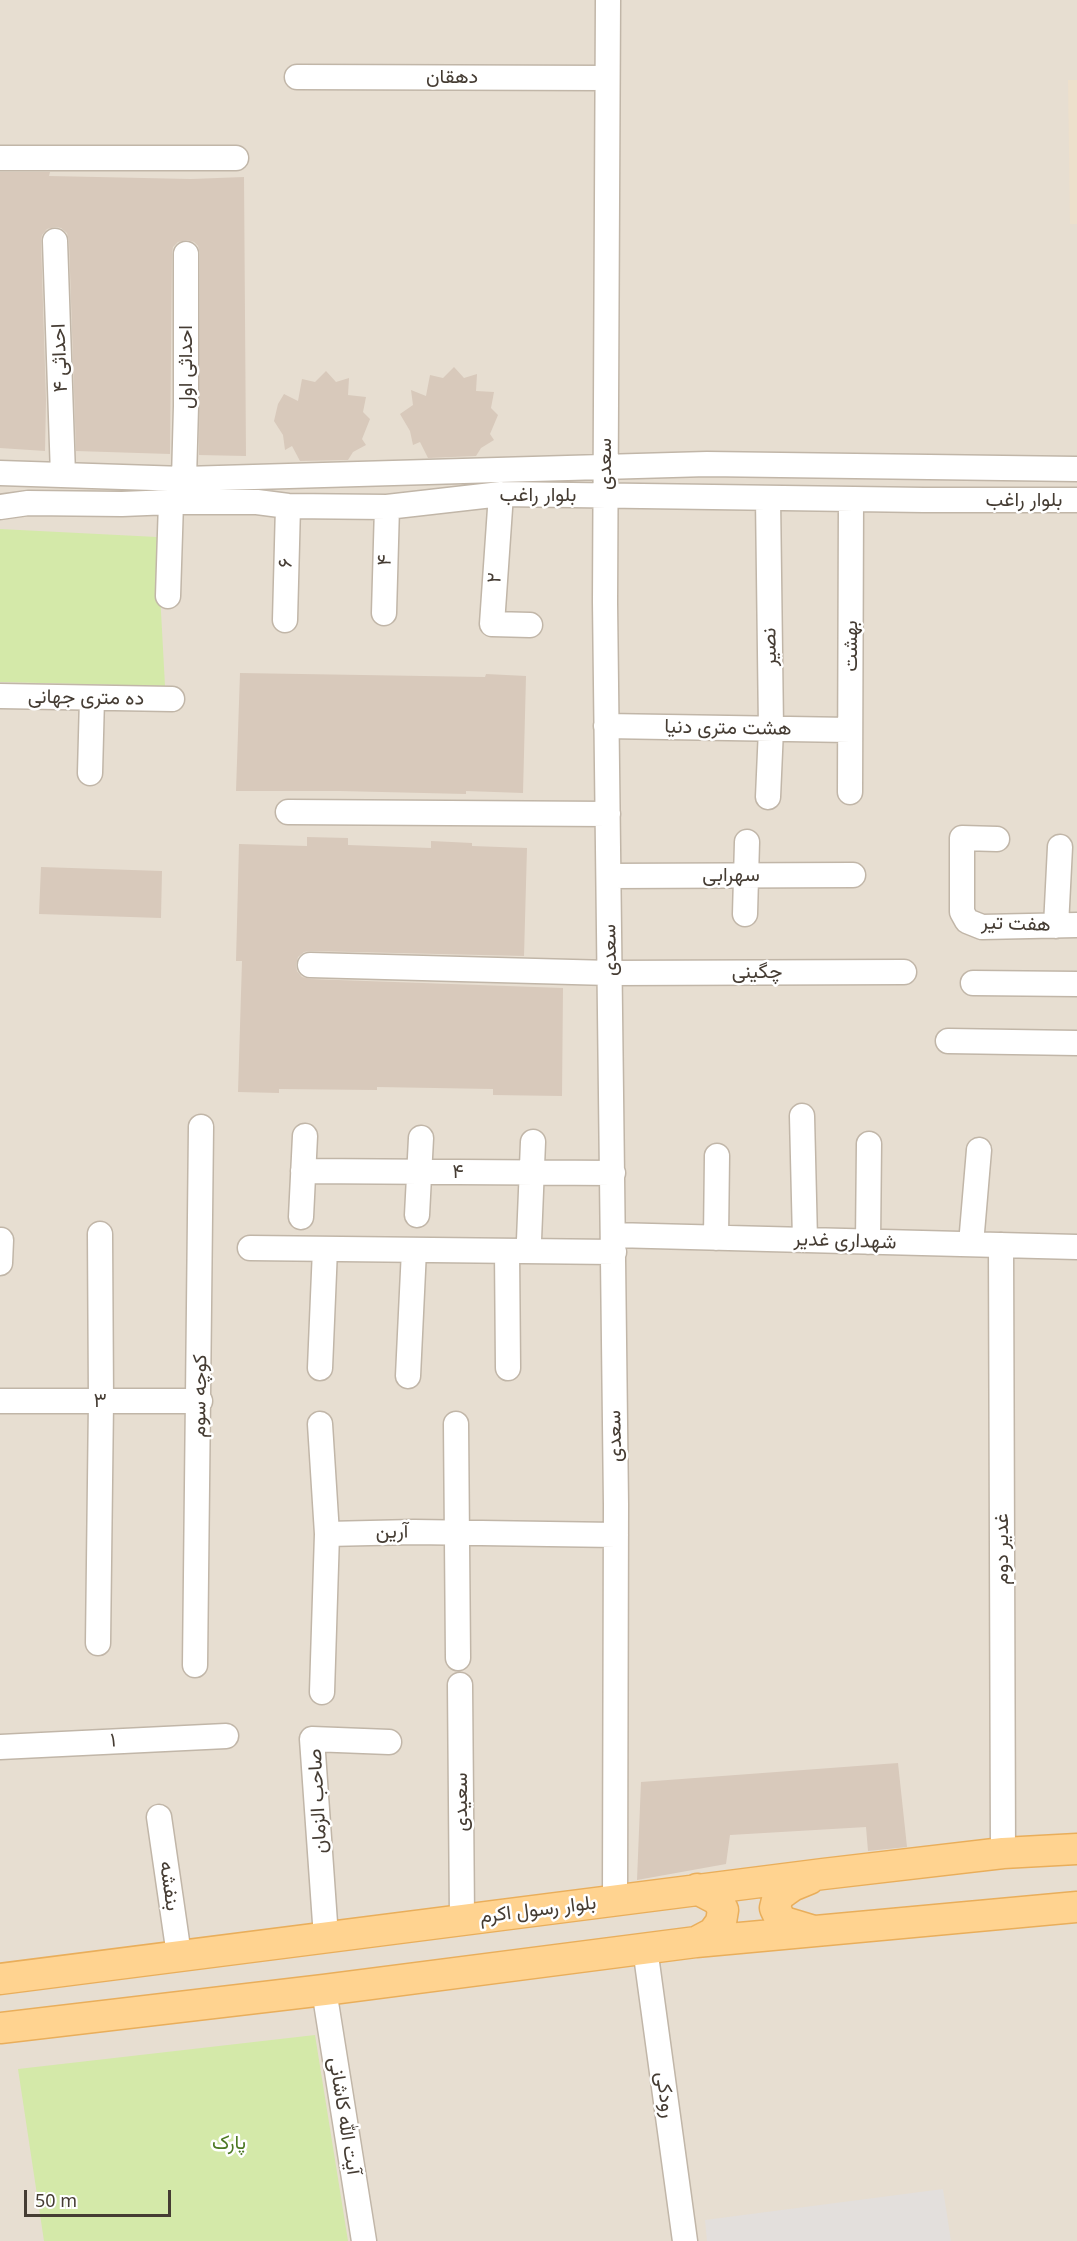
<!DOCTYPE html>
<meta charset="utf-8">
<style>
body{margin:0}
#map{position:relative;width:1077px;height:2241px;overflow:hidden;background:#f3ece3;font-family:"Noto Sans",sans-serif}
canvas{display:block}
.scale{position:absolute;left:24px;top:2190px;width:147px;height:27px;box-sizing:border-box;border:3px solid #453c33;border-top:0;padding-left:8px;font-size:18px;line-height:21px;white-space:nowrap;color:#453c33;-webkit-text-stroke:4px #fff;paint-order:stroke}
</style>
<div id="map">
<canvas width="1077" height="2241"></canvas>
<div class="scale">50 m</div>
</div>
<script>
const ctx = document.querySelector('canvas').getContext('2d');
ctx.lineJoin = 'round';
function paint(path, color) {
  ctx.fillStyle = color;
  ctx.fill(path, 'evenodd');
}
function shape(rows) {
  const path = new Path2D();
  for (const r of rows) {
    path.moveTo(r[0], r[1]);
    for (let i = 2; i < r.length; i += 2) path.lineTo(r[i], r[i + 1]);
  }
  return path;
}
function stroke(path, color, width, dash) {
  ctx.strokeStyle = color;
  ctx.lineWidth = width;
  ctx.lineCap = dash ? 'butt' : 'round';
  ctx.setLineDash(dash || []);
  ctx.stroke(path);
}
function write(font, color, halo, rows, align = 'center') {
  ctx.font = font + ' "Noto Sans",Vazirmatn,sans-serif';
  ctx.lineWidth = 5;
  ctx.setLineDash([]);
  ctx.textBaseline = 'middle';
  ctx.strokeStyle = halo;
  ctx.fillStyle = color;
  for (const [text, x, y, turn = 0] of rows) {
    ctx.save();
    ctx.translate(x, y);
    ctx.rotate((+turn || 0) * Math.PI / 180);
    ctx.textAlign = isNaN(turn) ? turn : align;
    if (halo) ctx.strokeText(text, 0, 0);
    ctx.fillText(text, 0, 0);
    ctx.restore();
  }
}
const residential = shape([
 [0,0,1077,0,1077,2241,0,2241]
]);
const education = shape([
 [1068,80,1077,80,1077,224,1070,224]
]);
const green = shape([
 [0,529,157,537,165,686,0,682],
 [315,2035,348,2241,44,2241,18,2069]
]);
const parking = shape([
 [943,2189,951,2241,707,2241,705,2220]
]);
const building = shape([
 [0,172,50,172,49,176,191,179,244,177,246,456,199,455,200,254,198,246,194,242,187,240,178,242,173,247,172,254,170,454,76,451,69,241,67,233,61,228,55,227,47,229,42,235,41,241,46,400,45,451,0,448],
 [454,367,464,378,477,374,476,391,494,392,491,408,498,415,490,434,494,440,481,448,476,456,428,458,420,442,413,445,410,431,400,414,413,405,411,390,426,396,430,375,443,378],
 [326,371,336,382,349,378,348,395,366,397,363,412,370,419,362,439,366,445,353,452,348,460,300,461,292,446,285,450,283,435,274,421,278,404,284,394,298,401,302,379,315,382],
 [240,673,485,677,486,674,526,676,523,793,466,791,466,794,340,791,236,791],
 [307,837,348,838,348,845,431,848,431,841,472,843,472,846,527,848,524,956,310,951,304,952,298,957,296,965,297,971,302,977,310,979,563,988,562,1096,493,1095,493,1089,377,1087,377,1090,279,1089,279,1093,238,1092,242,961,236,961,239,844,307,846],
 [41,867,162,871,161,918,39,914],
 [898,1763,907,1847,868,1851,866,1827,730,1835,726,1864,637,1880,641,1782]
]);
const minor = shape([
 [608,0,605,602,616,1504,615,1900],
 [297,77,607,78],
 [0,158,236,158],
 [55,241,63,475],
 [0,473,184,479,707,464,1077,469],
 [184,479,186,406,186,254],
 [501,494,492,624,530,625],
 [768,498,771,729,768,797],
 [0,507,28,503,122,504,171,502,257,502,288,506,387,507,501,494,924,500,1077,500],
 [168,596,171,502],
 [384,613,387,507],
 [285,620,288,506],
 [0,696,172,699],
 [606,726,850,730],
 [90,773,92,698],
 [850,792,851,499],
 [288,812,608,814],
 [997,839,962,838,962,912,967,921,982,927,1077,925],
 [609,876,853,875],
 [745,914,747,842],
 [1056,926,1060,847],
 [310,965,610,973,904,972],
 [973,983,1077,984],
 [948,1041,1077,1043],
 [802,1116,805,1240],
 [303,1171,613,1173],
 [417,1215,421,1138],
 [301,1217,305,1136],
 [613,1235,1077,1247],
 [716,1238,717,1156],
 [529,1240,533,1142],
 [868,1242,869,1144],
 [971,1244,979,1150],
 [1001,1245,1003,1853],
 [250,1248,614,1252],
 [507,1251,508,1368],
 [0,1263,1,1240],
 [320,1368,325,1249],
 [408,1376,414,1250],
 [0,1401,200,1401],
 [320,1424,327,1534],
 [456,1424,458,1658],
 [98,1643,101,1401,100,1234],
 [195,1665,201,1127],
 [460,1685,462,1919],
 [322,1692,327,1534,414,1532,616,1535],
 [0,1747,226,1736],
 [159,1817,179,1955],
 [326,1937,312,1739,389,1742],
 [645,1948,685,2241],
 [324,1990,364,2241]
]);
const major = shape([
 [809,1879,792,1886,778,1896,775,1908,781,1921,814,1931],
 [696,1942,713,1933,721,1922,723,1910,718,1900,697,1889],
 [0,1979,823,1874,1003,1853,1077,1849],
 [0,2028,324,1990,696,1942,1077,1907]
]);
const streetNames = [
 ["دهقان",452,77],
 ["احداثی ۴",60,358,-92],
 ["احداثی اول",186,367,-90],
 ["سعدی",605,464,-90],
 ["بلوار راغب",538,495],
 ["بلوار راغب",1024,500],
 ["۴",385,560,-88],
 ["۶",286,563,-88],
 ["۲",495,578,-86],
 ["بهشت",851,646,-90],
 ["نصیر",770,647,-91],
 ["ده متری جهانی",86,698,1],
 ["هشت متری دنیا",728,728,1],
 ["سهرابی",731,875],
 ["هفت تیر",1016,924,2],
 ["سعدی",610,950,-91],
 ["چگینی",757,972],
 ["۴",458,1172],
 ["شهداری غدیر",845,1241,2],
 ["کوچه سوم",200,1396,-89],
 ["۳",100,1401],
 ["سعدی",615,1436,-91],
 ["آرین",392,1532,-1],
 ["غدیر دوم",1002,1549,-90],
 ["۱",113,1741,-3],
 ["صاحب الزمان",318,1801,-93],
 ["سعیدی",461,1802,-90],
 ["بنفشه",169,1886,82],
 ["بلوار رسول اکرم",538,1910,-7],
 ["رودکی",665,2095,82],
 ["آیت الله کاشانی",344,2116,81]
];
const parkNames = [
 ["پارک",229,2143]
];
paint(residential, '#e7ded1');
paint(education, '#ede0cc');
paint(green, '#d4e9a9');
paint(parking, '#e3dfdc');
paint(building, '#d8c9bb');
stroke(minor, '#c1b6a8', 27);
stroke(major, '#e9ae5b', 33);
stroke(minor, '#fff', 24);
stroke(major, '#ffd390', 30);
write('20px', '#453c33', '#fff', streetNames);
write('20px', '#4d7924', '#fff', parkNames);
</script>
